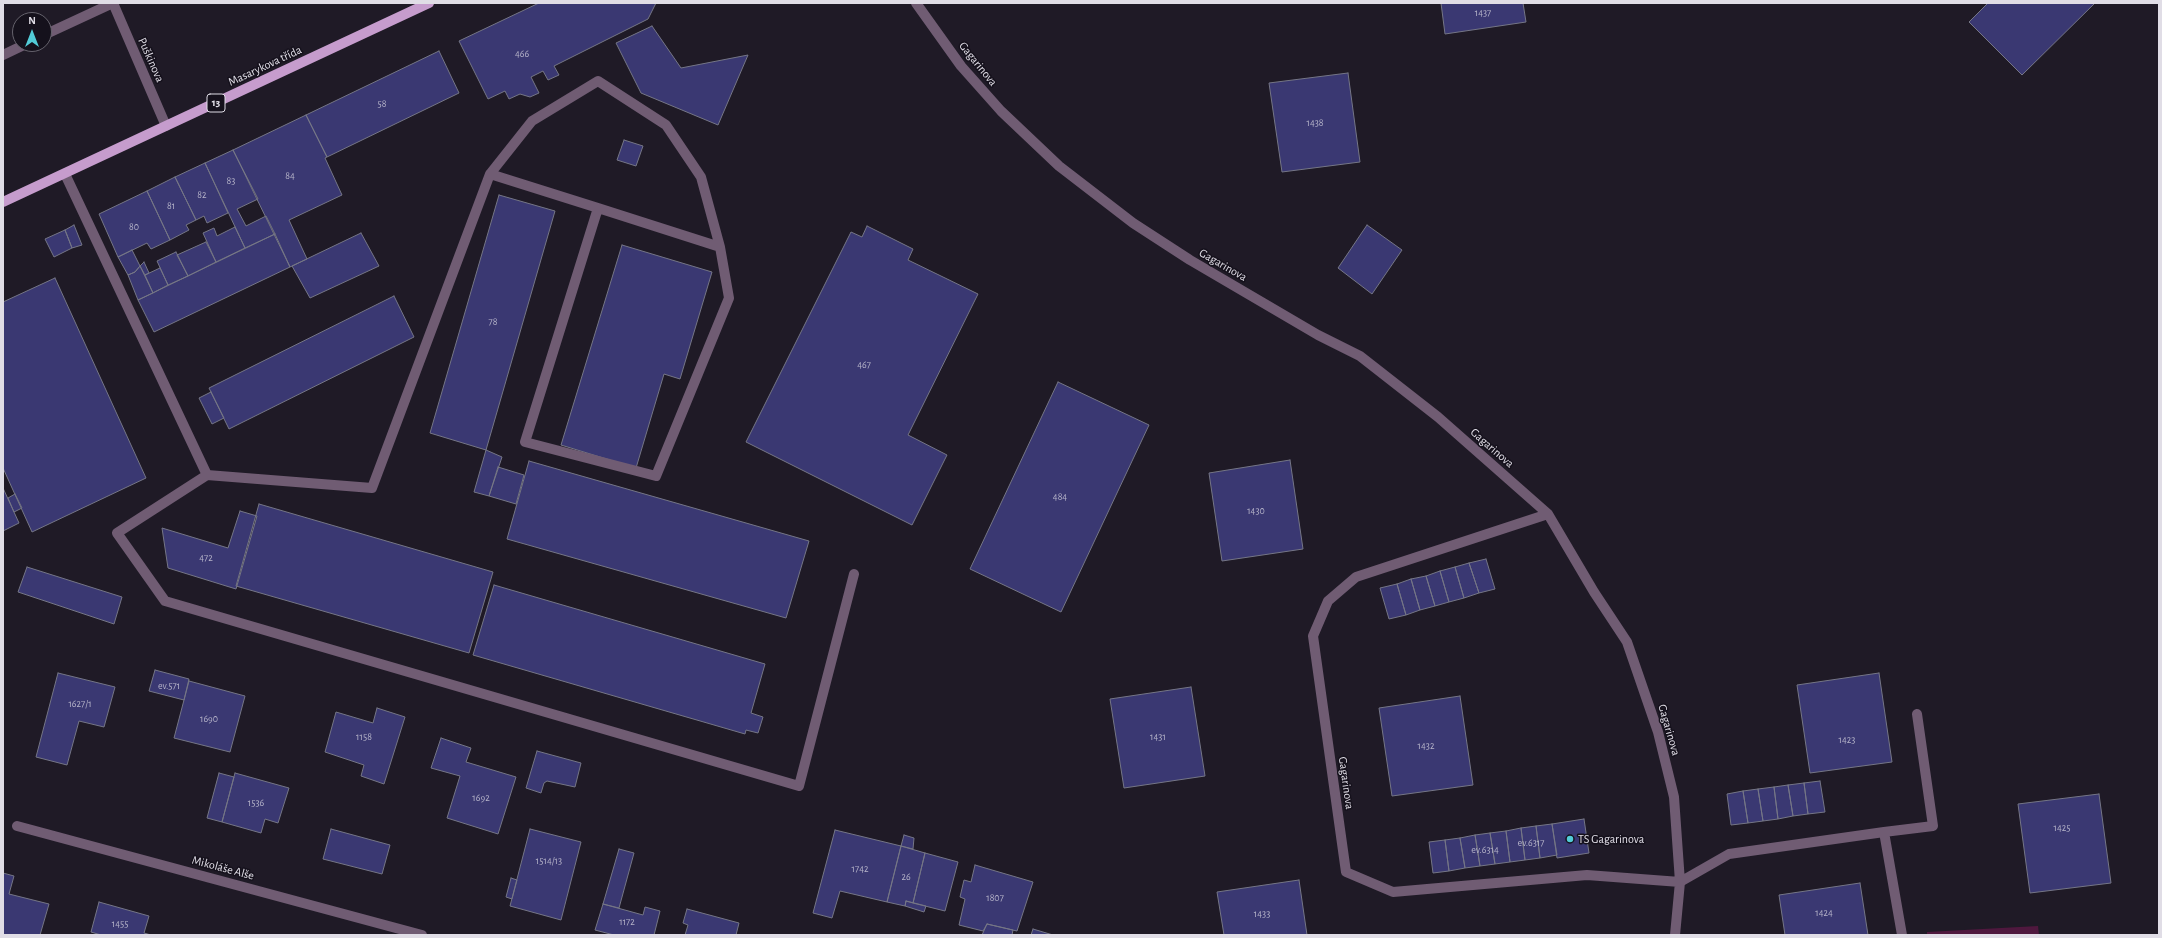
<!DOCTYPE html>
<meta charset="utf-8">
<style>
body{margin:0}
#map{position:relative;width:2162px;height:938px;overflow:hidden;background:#1f1a26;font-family:"Alegreya Sans",sans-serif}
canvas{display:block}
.frame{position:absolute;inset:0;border:4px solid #e0dde6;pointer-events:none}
.north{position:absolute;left:12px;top:12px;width:40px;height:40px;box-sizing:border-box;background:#15111c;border:1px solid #66636d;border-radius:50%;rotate:0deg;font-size:11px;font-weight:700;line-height:16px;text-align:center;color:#e0dde6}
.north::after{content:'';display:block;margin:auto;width:14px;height:18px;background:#52cbd7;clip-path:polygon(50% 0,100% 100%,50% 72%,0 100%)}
</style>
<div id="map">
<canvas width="2162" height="938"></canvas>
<div class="frame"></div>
<div class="north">N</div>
</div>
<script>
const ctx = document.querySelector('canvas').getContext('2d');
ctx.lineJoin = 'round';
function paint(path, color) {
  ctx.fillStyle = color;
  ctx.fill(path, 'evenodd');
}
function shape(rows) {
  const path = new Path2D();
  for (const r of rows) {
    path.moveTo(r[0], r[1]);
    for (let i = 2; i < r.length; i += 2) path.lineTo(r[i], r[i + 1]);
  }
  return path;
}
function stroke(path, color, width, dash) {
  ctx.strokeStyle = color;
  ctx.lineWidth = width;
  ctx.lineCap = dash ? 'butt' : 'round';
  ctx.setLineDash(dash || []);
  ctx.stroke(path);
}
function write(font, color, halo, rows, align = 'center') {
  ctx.font = font + ' "Alegreya Sans",sans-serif';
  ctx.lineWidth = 3;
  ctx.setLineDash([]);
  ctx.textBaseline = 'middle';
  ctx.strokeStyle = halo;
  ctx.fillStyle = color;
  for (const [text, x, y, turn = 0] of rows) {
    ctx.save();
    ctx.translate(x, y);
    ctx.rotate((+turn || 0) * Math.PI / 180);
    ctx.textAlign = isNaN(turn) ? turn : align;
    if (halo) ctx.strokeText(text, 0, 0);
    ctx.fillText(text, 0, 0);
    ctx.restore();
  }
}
const green = shape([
 [2038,926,2039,935,1927,935,1927,932]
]);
const building = shape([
 [539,3,656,3,648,19,554,66,559,75,548,80,543,71,531,77,539,93,530,97,520,94,509,99,505,91,488,99,459,41,539,3],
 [1441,3,1523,3,1526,22,1445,34,1441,3],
 [1988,3,2095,3,2022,75,1969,22,1988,3],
 [652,26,681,68,748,55,718,125,641,93,616,43,652,26],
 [439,51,459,93,327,157,306,115,439,51],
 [1348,73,1360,162,1282,172,1269,83,1348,73],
 [306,115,327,157,325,158,342,195,289,220,307,259,290,267,233,150,306,115],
 [624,140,643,146,636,166,617,160,624,140],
 [233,150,258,199,237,209,246,226,266,216,275,234,245,248,205,163,233,150],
 [205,163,228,213,207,223,204,216,196,220,175,177,205,163],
 [175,177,196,220,186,225,189,230,170,240,147,191,175,177],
 [147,191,170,240,151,249,147,243,118,257,99,214,147,191],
 [499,195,555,211,486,450,430,433,499,195],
 [74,225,82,245,72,248,65,230,74,225],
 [1367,225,1402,250,1372,294,1338,268,1367,225],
 [867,226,913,249,908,260,978,294,908,435,947,455,912,525,746,442,851,232,862,237,867,226],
 [235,227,245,248,216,262,203,233,214,228,217,236,235,227],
 [65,230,72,248,54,257,45,239,65,230],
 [361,233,379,266,310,298,292,266,361,233],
 [275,234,290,267,154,332,138,300,275,234],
 [206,242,216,262,188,276,177,255,206,242],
 [622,245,712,272,680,379,664,374,636,468,561,445,622,245],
 [132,250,140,266,135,272,128,275,118,257,132,250],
 [176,252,188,276,168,285,157,261,176,252],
 [144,262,149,273,145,275,140,266,144,262],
 [140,266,153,293,138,300,128,275,135,272,140,266],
 [160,268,168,285,153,293,145,275,160,268],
 [55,278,146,478,32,532,3,468,3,302,55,278],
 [394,296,414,337,229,429,209,388,394,296],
 [1058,382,1149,425,1061,612,970,569,1058,382],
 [211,392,224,418,212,424,199,398,211,392],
 [486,450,502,457,489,496,474,492,486,450],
 [1290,460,1303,549,1222,561,1209,473,1290,460],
 [529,461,809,541,786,618,507,539,529,461],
 [498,467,524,475,516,504,489,496,498,467],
 [3,488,19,523,3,531,3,488],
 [15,494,22,508,14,512,8,498,15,494],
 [259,504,493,572,469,653,236,586,259,504],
 [240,511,257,516,236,589,168,568,162,528,228,548,240,511],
 [1486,559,1495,589,1479,593,1469,563,1486,559],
 [1469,563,1479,593,1464,598,1455,567,1469,563],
 [27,567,122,597,114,624,18,592,27,567],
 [1455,567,1464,598,1449,602,1440,571,1455,567],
 [1440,571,1449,602,1435,606,1426,576,1440,571],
 [1426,576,1435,606,1420,610,1411,579,1426,576],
 [1411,579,1420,610,1406,615,1397,584,1411,579],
 [1397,584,1406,615,1389,619,1380,588,1397,584],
 [494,585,765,664,751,713,763,717,758,733,746,730,745,734,473,655,494,585],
 [155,670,189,679,184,700,149,691,155,670],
 [58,673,115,687,104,727,79,721,67,765,36,757,58,673],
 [1879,673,1892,762,1810,773,1797,685,1879,673],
 [189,681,245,696,230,752,174,738,189,681],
 [1191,687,1205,776,1124,788,1110,699,1191,687],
 [1460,696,1473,785,1392,796,1379,708,1460,696],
 [377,708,405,717,384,784,361,776,364,765,325,752,336,712,373,723,377,708],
 [441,738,471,748,466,762,516,777,498,834,447,818,460,776,431,768,441,738],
 [537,751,581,763,575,787,547,781,544,783,541,793,526,788,537,751],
 [219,773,234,777,222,822,207,818,219,773],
 [235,773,289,788,278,823,265,819,261,833,222,822,235,773],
 [1820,781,1825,812,1808,814,1804,783,1820,781],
 [1804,783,1808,814,1793,816,1788,785,1804,783],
 [1788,785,1793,816,1778,819,1774,787,1788,785],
 [1774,787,1778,819,1763,821,1758,789,1774,787],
 [1758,789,1763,821,1748,823,1743,791,1758,789],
 [1743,791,1748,823,1731,825,1727,794,1743,791],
 [2099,794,2111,883,2030,893,2018,804,2099,794],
 [1584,819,1589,853,1557,858,1552,824,1584,819],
 [1552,824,1557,855,1540,858,1536,826,1552,824],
 [1536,826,1540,858,1525,860,1521,828,1536,826],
 [1521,828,1525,860,1510,862,1506,831,1521,828],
 [331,829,390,845,382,874,323,859,331,829],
 [530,829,581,842,561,920,510,906,530,829],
 [835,830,901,846,887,902,840,891,832,918,813,913,835,830],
 [1506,831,1510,862,1495,864,1490,833,1506,831],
 [1490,833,1495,864,1480,866,1475,835,1490,833],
 [904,835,914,838,913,849,901,846,904,835],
 [1475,835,1480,866,1465,868,1460,838,1475,835],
 [1460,838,1465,868,1449,871,1445,840,1460,838],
 [1445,840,1449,871,1433,873,1429,842,1445,840],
 [901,846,925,853,913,903,906,901,905,906,887,902,901,846],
 [619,849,634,853,619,908,603,904,619,849],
 [925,853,958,862,945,911,913,903,925,853],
 [975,865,1033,882,1017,931,987,924,983,931,959,925,965,899,960,897,964,880,971,882,975,865],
 [3,873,14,876,9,894,49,904,40,935,3,935,3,873],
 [511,878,517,880,512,899,506,897,511,878],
 [1299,880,1307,935,1224,935,1217,892,1299,880],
 [1860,883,1868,935,1785,935,1779,895,1860,883],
 [906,901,926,906,924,912,905,906,906,901],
 [99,902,149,916,144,933,151,935,101,935,91,932,99,902],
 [603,904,643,915,645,907,660,911,654,935,614,935,595,930,603,904],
 [687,909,739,923,736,935,685,935,688,925,683,923,687,909],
 [987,924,1013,930,1012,935,982,935,987,924],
 [1033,929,1053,935,1031,935,1033,929]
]);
const minor = shape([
 [113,3,166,126],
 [916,3,961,66,1001,111,1059,166,1133,223,1190,260,1318,335,1360,356,1438,417,1548,514,1594,592,1627,642,1658,732,1674,797,1680,882,1675,935],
 [44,35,113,3],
 [3,55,26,44],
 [65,174,207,475,372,488,490,174,598,208,720,247,729,298,656,476,525,442,598,208],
 [490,174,532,121,598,81,666,125,701,177,720,247],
 [207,475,117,533,165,601,799,786,854,574],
 [1548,514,1356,577,1328,601,1313,636,1346,872,1393,892,1587,875,1680,882,1729,854,1884,832,1902,935],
 [17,826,422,935],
 [1884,832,1933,826,1917,714]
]);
const major = shape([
 [3,202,429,3]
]);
const markers = [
 [1570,839,4,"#52cbd7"]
];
const numberNames = [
 ["1437",1483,13],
 ["466",522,54],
 ["58",382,104],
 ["1438",1315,123],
 ["84",290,176],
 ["83",231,181],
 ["82",202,195],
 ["81",171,206],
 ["80",134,227],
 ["78",493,322],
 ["467",864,365],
 ["484",1060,497],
 ["1430",1256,511],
 ["472",206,558],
 ["ev.571",169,686],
 ["1627/1",80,704],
 ["1690",209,719],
 ["1158",364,737],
 ["1431",1158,737],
 ["1423",1847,740],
 ["1432",1426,746],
 ["1692",481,798],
 ["1536",256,803],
 ["1425",2062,828],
 ["ev.6317",1531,843],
 ["ev.6314",1485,850],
 ["1514/13",549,861],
 ["1742",860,869],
 ["26",906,877],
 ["1807",995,898],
 ["1424",1824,913],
 ["1433",1262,914],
 ["1172",627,922],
 ["1455",120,924]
];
const shields = [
 [216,103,18]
];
const shieldNames = [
 ["13",216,103]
];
const streetNames = [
 ["Puškinova",151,60,66],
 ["Gagarinova",978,64,51],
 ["Masarykova třída",265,66,-25],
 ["Gagarinova",1223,265,30],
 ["Gagarinova",1492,448,41],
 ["Gagarinova",1669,730,74],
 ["Gagarinova",1346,783,82],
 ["Mikoláše Alše",223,868,15]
];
const poiNames = [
 ["TS Gagarinova",1578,839]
];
paint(green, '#4f183e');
paint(building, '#3a3872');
stroke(building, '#757686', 1);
stroke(minor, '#705c73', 10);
stroke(major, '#c69ccd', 10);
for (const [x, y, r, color] of markers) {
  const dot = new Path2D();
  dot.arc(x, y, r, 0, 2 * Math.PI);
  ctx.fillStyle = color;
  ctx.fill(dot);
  stroke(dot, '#15111c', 1.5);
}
write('10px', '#b6b4c9', null, numberNames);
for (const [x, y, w] of shields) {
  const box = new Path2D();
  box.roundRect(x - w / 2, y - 9, w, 18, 3);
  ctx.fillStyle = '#15111c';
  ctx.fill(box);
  stroke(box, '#e0dde6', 1);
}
write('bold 11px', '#e0dde6', null, shieldNames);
write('12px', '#e0dde6', '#15111c', streetNames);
write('12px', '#e0dde6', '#15111c', poiNames, 'left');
</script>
